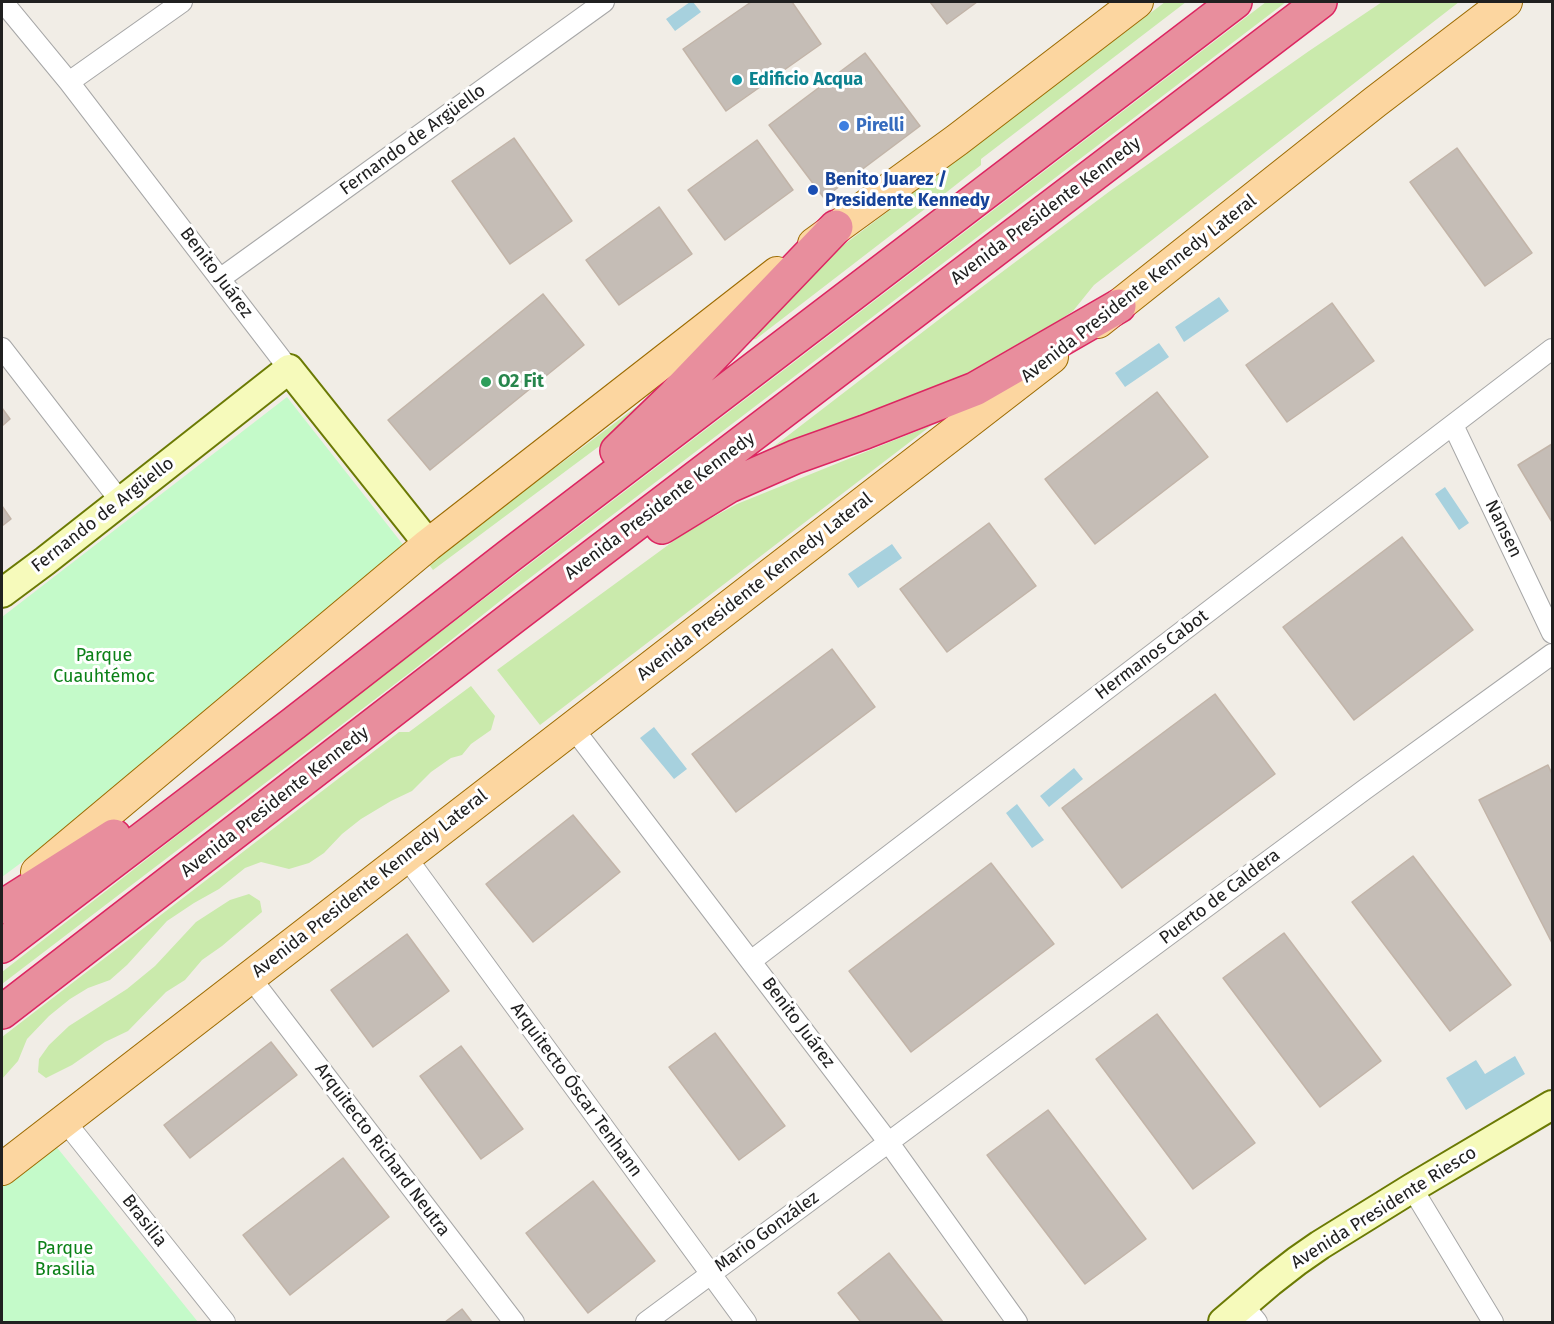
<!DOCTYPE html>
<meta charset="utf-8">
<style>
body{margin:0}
#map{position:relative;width:1554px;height:1324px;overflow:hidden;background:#f1ede6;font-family:"Fira Sans",sans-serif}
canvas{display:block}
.frame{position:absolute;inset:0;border:3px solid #202020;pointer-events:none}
</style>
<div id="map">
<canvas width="1554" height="1324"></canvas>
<div class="frame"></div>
</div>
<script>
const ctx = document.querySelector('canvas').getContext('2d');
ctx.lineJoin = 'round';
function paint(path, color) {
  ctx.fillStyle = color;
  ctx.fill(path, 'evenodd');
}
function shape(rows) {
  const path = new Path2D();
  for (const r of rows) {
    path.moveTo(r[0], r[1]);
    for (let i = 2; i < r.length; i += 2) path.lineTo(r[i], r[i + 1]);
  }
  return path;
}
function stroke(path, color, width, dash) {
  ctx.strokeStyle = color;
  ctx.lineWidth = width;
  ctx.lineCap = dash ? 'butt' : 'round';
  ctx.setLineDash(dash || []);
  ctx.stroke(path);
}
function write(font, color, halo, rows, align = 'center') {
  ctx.font = font + ' "Fira Sans",sans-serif';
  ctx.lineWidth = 6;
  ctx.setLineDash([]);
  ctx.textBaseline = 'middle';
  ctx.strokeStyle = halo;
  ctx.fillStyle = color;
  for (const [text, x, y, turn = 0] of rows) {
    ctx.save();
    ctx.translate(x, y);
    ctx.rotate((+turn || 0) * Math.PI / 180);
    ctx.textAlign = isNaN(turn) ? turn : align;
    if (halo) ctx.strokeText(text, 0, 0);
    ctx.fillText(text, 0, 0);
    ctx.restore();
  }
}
const grass = shape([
 [1165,2,1186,2,981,159,981,165,943,195,756,339,749,340,829,256],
 [1266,2,1286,2,514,590,412,671,2,984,2,972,341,708],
 [1382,2,1459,2,1094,285,1073,311,989,368,751,464,950,311,1110,191,1309,51],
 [701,358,629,424,433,570,427,562,571,456],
 [932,425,540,725,497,670,686,532,737,504],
 [471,686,495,716,491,730,471,744,462,755,451,758,431,772,412,791,391,801,361,819,342,834,324,853,309,863,289,869,261,862,245,868,219,889,194,903,167,921,127,965,110,980,88,988,70,999,49,1016,27,1039,18,1061,2,1079,2,1037,399,732,409,732],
 [249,894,260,901,262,912,222,946,202,960,185,980,166,992,128,1031,105,1042,72,1065,46,1078,38,1072,39,1059,49,1045,69,1026,127,989,155,966,196,922,230,900]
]);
const park = shape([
 [287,397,408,551,49,842,2,877,2,617],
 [55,1145,198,1322,2,1322,2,1185]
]);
const water = shape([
 [690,2,693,2,701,12,675,31,666,19],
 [1219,297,1229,311,1184,342,1175,327],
 [1159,343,1169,357,1125,387,1115,373],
 [1445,487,1469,523,1459,530,1435,494],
 [892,544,902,558,858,588,848,574],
 [654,727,687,769,674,779,640,738],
 [1074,768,1083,779,1049,807,1040,796],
 [1017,804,1044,840,1032,848,1006,813],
 [1515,1056,1525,1074,1466,1110,1446,1078,1476,1060,1485,1074]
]);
const building = shape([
 [751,2,792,2,821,44,726,111,683,49,751,2],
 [930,2,977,2,947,24,930,2],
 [865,53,920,126,824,198,769,125,865,53],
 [514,138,572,221,510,264,452,181,514,138],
 [757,140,793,190,725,240,688,190,757,140],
 [1457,148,1532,253,1485,286,1410,182,1457,148],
 [659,207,692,254,619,305,586,260,659,207],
 [543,294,584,345,430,470,388,420,543,294],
 [1332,303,1374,361,1287,422,1246,365,1332,303],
 [1157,392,1208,457,1095,544,1045,479,1157,392],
 [2,408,10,419,2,426,2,408],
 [1552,444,1552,522,1518,465,1552,444],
 [2,506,11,519,2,526,2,506],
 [989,523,1036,586,947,652,900,589,989,523],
 [1402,537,1473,630,1354,720,1283,627,1402,537],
 [832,649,875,707,736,812,692,754,832,649],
 [1215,694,1275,774,1122,888,1062,808,1215,694],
 [1548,765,1552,774,1552,943,1479,800,1548,765],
 [573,815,620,872,533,942,486,884,573,815],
 [1413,856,1511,985,1450,1031,1352,902,1413,856],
 [991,863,1054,944,911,1052,849,971,991,863],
 [1284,933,1381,1061,1320,1107,1223,978,1284,933],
 [407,934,449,991,373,1047,331,990,407,934],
 [1157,1014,1255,1143,1193,1189,1096,1059,1157,1014],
 [715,1033,785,1126,739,1160,669,1067,715,1033],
 [271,1042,297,1075,190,1158,164,1125,271,1042],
 [461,1046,523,1129,481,1159,420,1076,461,1046],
 [1048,1110,1146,1239,1085,1284,987,1155,1048,1110],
 [343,1158,389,1217,290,1295,243,1235,343,1158],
 [593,1181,655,1261,588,1313,526,1233,593,1181],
 [889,1253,943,1322,861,1322,838,1293,889,1253],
 [462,1309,472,1322,445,1322,462,1309]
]);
const street = shape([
 [3,2,69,82,289,369],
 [69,82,182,2],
 [221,278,604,2],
 [2,348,121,502],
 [1453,425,1552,633],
 [573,728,889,1143,1017,1322],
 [406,857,746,1322],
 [751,961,1552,349],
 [250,977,514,1322],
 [64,1120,225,1322],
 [1412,1188,1493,1322],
 [1244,1306,1257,1322],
 [646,1322,1364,790,1552,654]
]);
const secondary = shape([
 [2,593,45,561,289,369,418,531,428,545],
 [1223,1322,1270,1282,1297,1261,1320,1245,1412,1188,1552,1105]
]);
const primary = shape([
 [814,244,957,140,1137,2],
 [1098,322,1375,102,1506,2],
 [37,872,428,545,777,273],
 [2,1169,1052,357]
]);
const highway = shape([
 [617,451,675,395,836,227],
 [662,527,729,486,795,457,865,432,975,389,1119,306],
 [2,907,114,836],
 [2,946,293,724,509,556,1235,2],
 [2,1012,512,618,1320,2]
]);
const markers = [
 [737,80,6,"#0f9aa8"],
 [844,126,6,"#3f7fe0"],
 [813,190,6,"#1a4fb4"],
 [486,382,6,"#2e9e5b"]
];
const cultureNames = [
 ["Edificio Acqua",749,80]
];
const shopNames = [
 ["Pirelli",856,126]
];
const streetNames = [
 ["Fernando de Argüello",413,140,-36],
 ["Avenida Presidente Kennedy",1046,211,-37],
 ["Benito Juárez",216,273,53],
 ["Avenida Presidente Kennedy Lateral",1139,289,-38],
 ["Avenida Presidente Kennedy",660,506,-37],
 ["Fernando de Argüello",103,515,-38],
 ["Nansen",1503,529,64],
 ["Avenida Presidente Kennedy Lateral",755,587,-38],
 ["Hermanos Cabot",1152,655,-37],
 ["Avenida Presidente Kennedy",275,802,-38],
 ["Avenida Presidente Kennedy Lateral",370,884,-38],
 ["Puerto de Caldera",1220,897,-37],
 ["Benito Juárez",798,1023,53],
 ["Arquitecto Óscar Tenhann",576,1090,54],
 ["Arquitecto Richard Neutra",382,1150,53],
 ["Avenida Presidente Riesco",1384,1208,-32],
 ["Brasilia",144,1221,52],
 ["Mario González",767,1232,-36]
];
const transitNames = [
 ["Benito Juarez /",825,180],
 ["Presidente Kennedy",825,201]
];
const leisureNames = [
 ["O2 Fit",498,382]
];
const parkNames = [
 ["Parque",104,656],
 ["Cuauhtémoc",104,677],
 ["Parque",65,1249],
 ["Brasilia",65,1270]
];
paint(grass, '#caeaac');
paint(park, '#c4fac9');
paint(water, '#a7d1de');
paint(building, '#c5bdb6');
stroke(building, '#c2b4a8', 1.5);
stroke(street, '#a7a7a7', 22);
stroke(secondary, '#6b7a04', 32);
stroke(primary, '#9c6b00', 34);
stroke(highway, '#dc2661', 36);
stroke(street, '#fff', 20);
stroke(secondary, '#f6fabb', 28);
stroke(primary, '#fcd6a0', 32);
stroke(highway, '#e88e9d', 33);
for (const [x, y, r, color] of markers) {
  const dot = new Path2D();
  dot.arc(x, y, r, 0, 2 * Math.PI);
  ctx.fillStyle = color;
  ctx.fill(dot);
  stroke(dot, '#fff', 2);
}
write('bold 18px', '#0d838f', '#fff', cultureNames, 'left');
write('bold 18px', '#366cbe', '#fff', shopNames, 'left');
write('18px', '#202020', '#fff', streetNames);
write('bold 18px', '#164399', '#fff', transitNames, 'left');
write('bold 18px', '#27864d', '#fff', leisureNames, 'left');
write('18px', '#0b8117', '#fff', parkNames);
</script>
